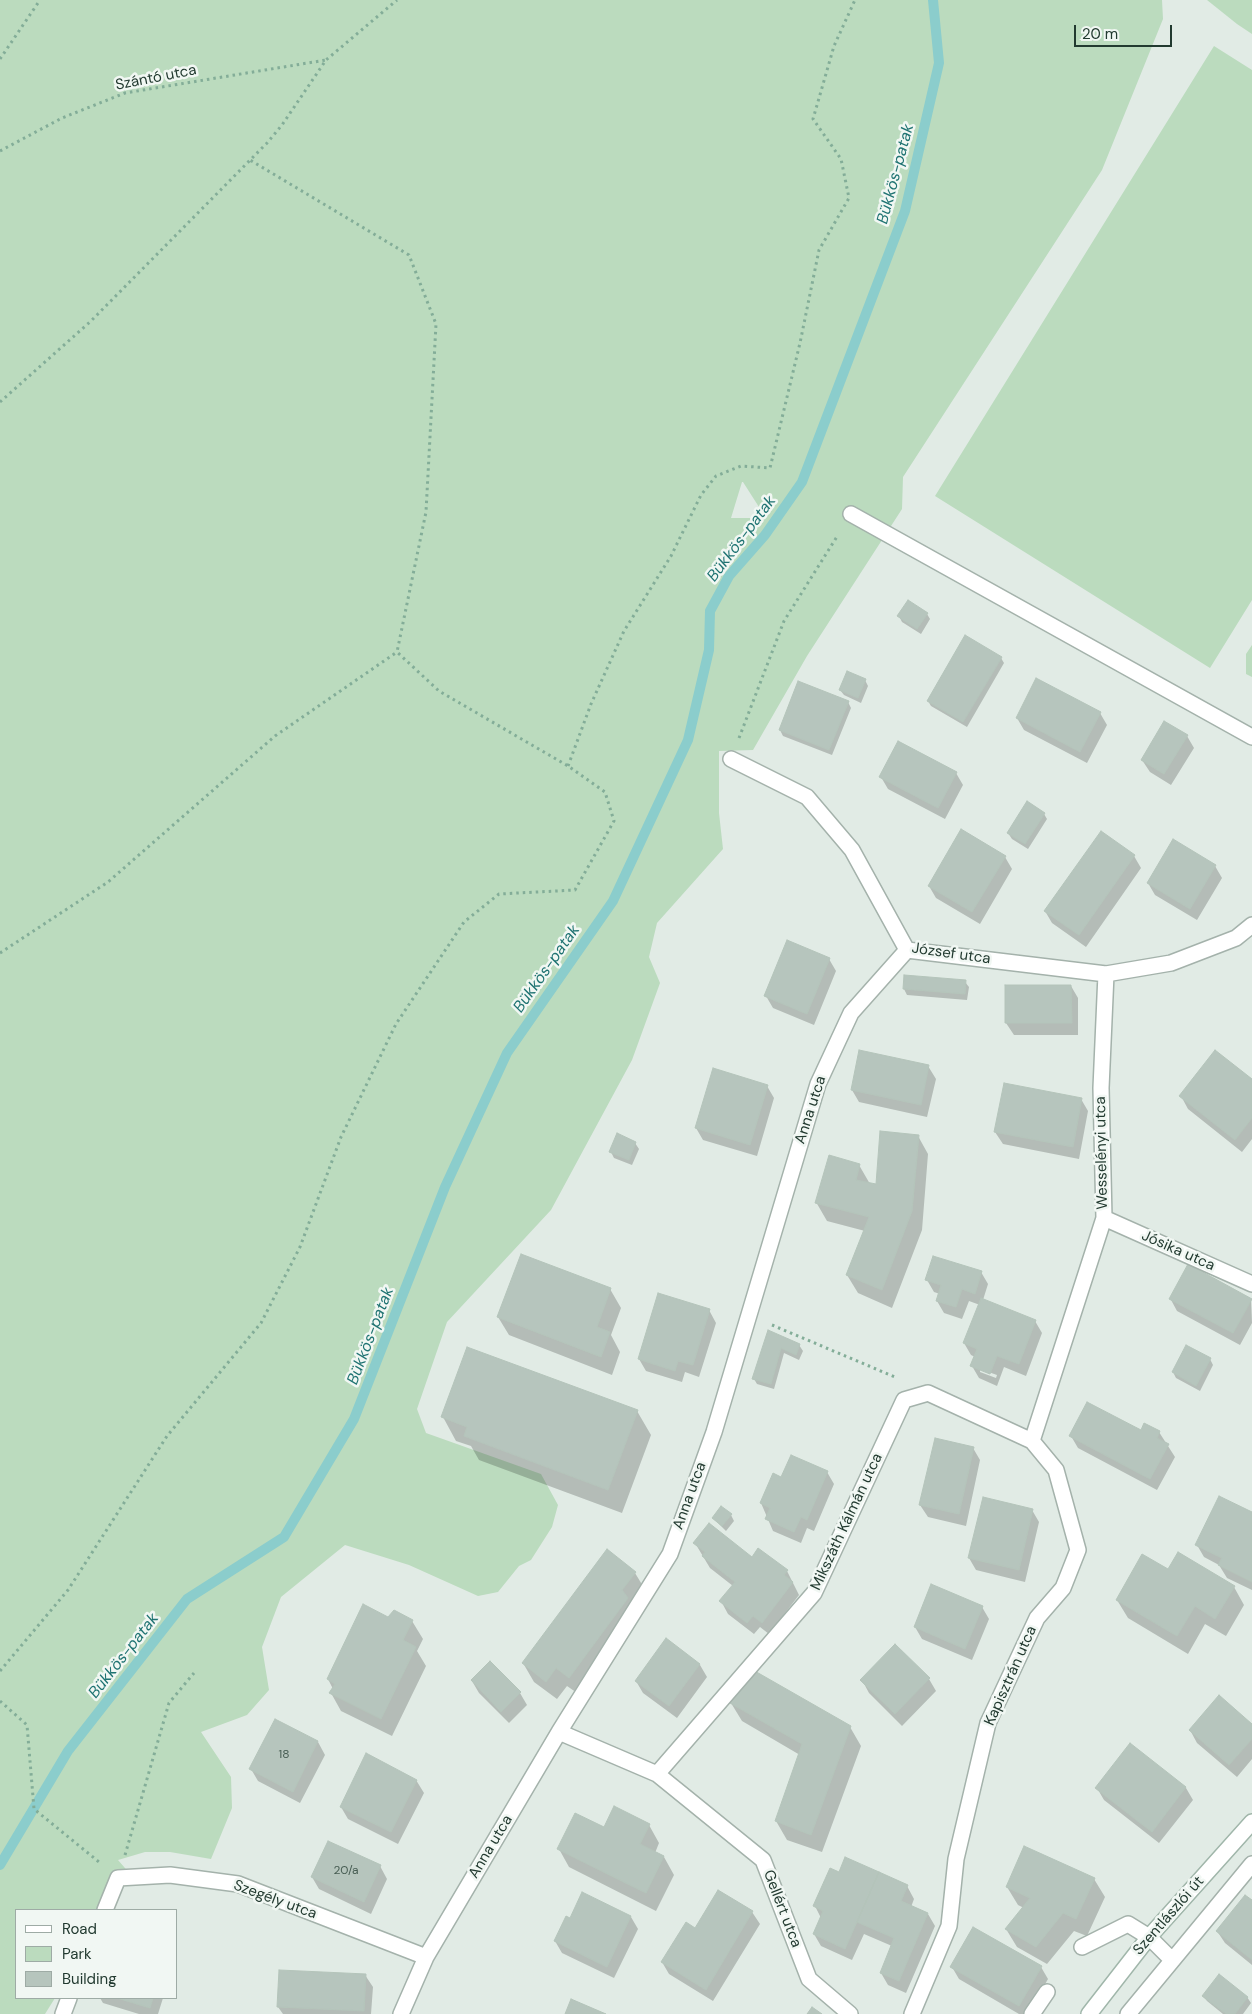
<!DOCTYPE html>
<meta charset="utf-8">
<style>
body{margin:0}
#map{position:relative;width:1252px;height:2014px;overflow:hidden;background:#e1ebe5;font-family:"DM Sans",sans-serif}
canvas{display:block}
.legend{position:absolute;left:15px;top:1909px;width:162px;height:90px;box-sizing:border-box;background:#f1f7f3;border:1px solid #9eaba5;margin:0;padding:6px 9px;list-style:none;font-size:15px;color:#223a30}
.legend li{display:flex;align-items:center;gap:10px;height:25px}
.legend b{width:25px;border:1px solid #9eaba5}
.scale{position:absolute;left:1074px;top:25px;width:98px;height:22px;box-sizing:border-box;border:2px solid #223a30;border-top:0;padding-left:6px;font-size:15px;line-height:18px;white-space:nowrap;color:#223a30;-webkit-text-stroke:4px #f1f7f3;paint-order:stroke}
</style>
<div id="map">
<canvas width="1252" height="2014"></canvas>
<ul class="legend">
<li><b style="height:6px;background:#fff"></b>Road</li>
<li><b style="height:14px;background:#bbdbbe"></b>Park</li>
<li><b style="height:14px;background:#b6c5bd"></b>Building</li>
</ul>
<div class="scale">20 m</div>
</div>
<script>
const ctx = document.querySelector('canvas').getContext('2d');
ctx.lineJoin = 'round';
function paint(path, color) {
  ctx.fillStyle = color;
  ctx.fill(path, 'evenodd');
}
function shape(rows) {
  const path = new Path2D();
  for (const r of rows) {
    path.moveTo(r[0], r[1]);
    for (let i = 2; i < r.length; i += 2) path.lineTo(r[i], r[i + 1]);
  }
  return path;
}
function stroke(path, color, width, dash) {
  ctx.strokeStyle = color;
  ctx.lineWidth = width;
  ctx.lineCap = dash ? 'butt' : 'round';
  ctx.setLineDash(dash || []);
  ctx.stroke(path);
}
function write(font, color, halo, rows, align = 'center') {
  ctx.font = font + ' "DM Sans",sans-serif';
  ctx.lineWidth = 5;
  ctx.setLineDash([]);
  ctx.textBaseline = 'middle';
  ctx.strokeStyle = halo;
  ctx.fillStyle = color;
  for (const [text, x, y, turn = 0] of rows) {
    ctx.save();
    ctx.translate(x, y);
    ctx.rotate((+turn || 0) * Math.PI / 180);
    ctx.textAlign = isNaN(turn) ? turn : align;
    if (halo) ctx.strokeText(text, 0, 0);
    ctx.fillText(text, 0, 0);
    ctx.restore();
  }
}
const green = shape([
 [0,0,1162,0,1163,19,1102,170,903,477,902,509,807,656,753,750,719,751,719,813,723,849,657,923,649,957,660,983,632,1060,551,1210,447,1322,417,1409,426,1433,541,1474,558,1505,552,1527,531,1560,519,1566,498,1592,478,1596,409,1565,345,1545,281,1597,262,1647,269,1690,247,1715,201,1732,231,1777,232,1808,211,1859,170,1852,145,1852,118,1860,131,1875,109,1910,16,1910,16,1998,55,1998,45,2014,0,2014],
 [742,482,743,482,766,518,731,518],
 [1207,0,1252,0,1252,34,1237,24],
 [1214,46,1252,70,1252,600,1210,668,935,496],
 [1252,645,1252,677,1246,674,1246,654]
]);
const shadow = shape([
 [927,614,930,619,921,634,902,622,899,616],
 [1001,658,1004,663,967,727,931,706,928,701],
 [865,680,868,686,861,703,844,695,840,690],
 [848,702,851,708,832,755,783,736,780,730],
 [1100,713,1107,725,1087,763,1024,730,1017,718],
 [1187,736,1194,748,1171,785,1150,772,1142,760],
 [956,773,963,785,945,819,888,789,881,777],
 [1044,814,1047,819,1028,849,1012,839,1008,833],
 [1134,856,1141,868,1086,947,1052,923,1045,911],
 [1005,857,1012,869,980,924,936,898,929,886],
 [1215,866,1222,878,1197,920,1155,895,1148,883],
 [829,959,836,971,814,1025,773,1008,766,996],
 [965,982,969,987,967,1000,907,995,904,989],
 [1071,986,1078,998,1078,1035,1014,1035,1006,1023],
 [928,1066,936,1079,927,1117,859,1102,852,1090],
 [1252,1081,1252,1139,1242,1152,1188,1109,1181,1096],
 [767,1086,774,1098,757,1156,703,1140,696,1128],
 [1081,1099,1088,1111,1079,1159,1003,1144,995,1132],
 [918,1136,928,1154,922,1230,892,1308,858,1293,847,1275,865,1231,827,1221,816,1202,859,1165,870,1184,877,1186],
 [635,1143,639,1149,632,1165,614,1158,611,1152],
 [981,1272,988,1284,983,1300,1035,1321,1042,1333,1026,1376,1004,1367,997,1386,979,1378,972,1366,975,1357,971,1355,964,1343,980,1305,969,1301,962,1319,944,1313,937,1301,940,1294,934,1292,927,1280],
 [980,1369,997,1375,996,1378,980,1372],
 [610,1289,621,1308,611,1335,620,1352,612,1375,509,1335,498,1317],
 [1170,1298,1251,1299,1252,1323,1240,1345,1177,1311],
 [709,1310,716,1323,699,1377,685,1372,682,1382,646,1371,639,1359],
 [768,1331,799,1345,803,1351,799,1360,784,1353,774,1389,757,1384,754,1379],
 [1210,1359,1213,1365,1200,1391,1176,1378,1173,1372],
 [637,1411,651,1435,622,1513,479,1460,471,1446,456,1441,443,1417],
 [1141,1432,1159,1432,1175,1457,1157,1490,1078,1448,1071,1436],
 [973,1448,980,1460,966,1526,928,1517,920,1505],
 [827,1472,834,1484,814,1531,807,1528,801,1543,773,1531,761,1503,782,1479],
 [1032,1510,1039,1522,1025,1582,976,1570,969,1558],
 [1252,1513,1252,1590,1227,1578,1219,1565,1204,1557,1197,1545],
 [731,1515,734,1521,726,1531,713,1518],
 [695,1543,787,1571,799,1595,769,1634,760,1627,754,1634,728,1614,721,1601,733,1586,710,1568],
 [1168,1571,1234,1587,1244,1605,1226,1636,1205,1624,1188,1654,1128,1618,1117,1600],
 [635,1573,646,1591,580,1695,567,1686,557,1699,534,1682,523,1663],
 [982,1607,989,1619,972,1660,922,1639,915,1627],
 [388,1618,412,1621,423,1639,417,1651,426,1666,392,1736,341,1711,331,1693,333,1689,328,1679],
 [666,1640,700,1665,707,1677,677,1718,643,1693,636,1681],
 [895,1646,929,1679,936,1691,902,1726,869,1693,862,1680],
 [490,1663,520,1693,527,1705,509,1723,479,1693,472,1681],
 [731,1703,850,1727,861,1746,822,1852,787,1840,776,1821,800,1755,742,1721],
 [275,1721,318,1742,325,1755,300,1803,258,1781,251,1769],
 [1252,1726,1252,1759,1237,1777,1197,1743,1190,1730],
 [1130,1745,1186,1788,1193,1800,1159,1843,1104,1800,1097,1788],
 [416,1780,424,1793,398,1844,348,1819,341,1807],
 [649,1825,659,1843,655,1853,664,1857,674,1875,656,1911,569,1867,559,1849,605,1829],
 [846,1859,907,1886,914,1899,911,1907,928,1914,935,1926,906,1993,888,1985,881,1973,892,1946,864,1934,852,1960,821,1946,814,1934,821,1918,815,1906,840,1873],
 [380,1866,387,1879,371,1914,319,1889,312,1877],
 [1094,1879,1105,1897,1087,1936,1074,1931,1047,1964,1017,1947,1006,1929,1024,1908,1018,1905,1007,1887],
 [719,1891,752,1912,760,1924,713,2001,669,1974,662,1962,696,1930],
 [1252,1902,1252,1965,1225,1943,1217,1931],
 [631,1917,638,1929,614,1978,562,1953,555,1941,570,1920],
 [952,1967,1041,1967,1048,1979,1028,2014,1019,2014,959,1979],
 [365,1975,373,1987,371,2014,283,2014,278,2007],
 [1203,1996,1247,1997,1251,2003,1243,2014,1223,2014,1207,2001],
 [100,1998,163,1998,158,2014,139,2014,103,2003]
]);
const stream = shape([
 [0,1865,68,1751,187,1599,284,1537,354,1419,445,1187,507,1053,613,901,688,740,709,650,710,611,729,576,765,535,802,482,905,211,939,63,933,0]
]);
const building = shape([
 [908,600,928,613,917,629,897,616,908,600],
 [965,635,1002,657,963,722,927,701,965,635],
 [847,671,866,679,858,698,839,690,847,671],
 [1036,678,1101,712,1080,752,1016,718,1036,678],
 [798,681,849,701,829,750,779,730,798,681],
 [1164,721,1188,735,1164,774,1141,760,1164,721],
 [898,741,957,772,938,808,879,777,898,741],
 [1027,801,1045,813,1025,844,1007,833,1027,801],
 [961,829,1006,856,972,912,928,886,961,829],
 [1101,831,1135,855,1079,935,1044,911,1101,831],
 [1173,839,1216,865,1190,909,1147,883,1173,839],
 [787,940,830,958,807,1014,764,996,787,940],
 [904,975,966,980,965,994,903,989,904,975],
 [1005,985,1071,985,1072,1023,1005,1023,1005,985],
 [859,1050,929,1065,921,1105,851,1090,859,1050],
 [1215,1050,1252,1079,1252,1118,1235,1140,1179,1096,1215,1050],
 [713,1068,768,1085,750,1145,695,1128,713,1068],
 [1004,1083,1082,1098,1073,1147,994,1132,1004,1083],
 [880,1131,919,1135,912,1211,882,1290,846,1275,869,1217,815,1203,829,1155,860,1164,856,1180,876,1184,880,1131],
 [617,1133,636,1142,629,1160,609,1152,617,1133],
 [521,1254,611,1288,597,1327,610,1332,601,1357,497,1317,521,1254],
 [933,1256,982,1271,975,1294,962,1289,956,1307,936,1301,941,1285,925,1280,933,1256],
 [1188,1264,1252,1299,1233,1333,1169,1299,1188,1264],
 [658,1293,710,1309,693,1365,678,1361,675,1371,638,1359,658,1293],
 [981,1298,1036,1320,1019,1364,997,1356,990,1374,970,1366,977,1349,963,1343,981,1298],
 [768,1330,800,1344,796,1355,781,1348,771,1384,752,1379,768,1330],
 [1186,1345,1211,1358,1196,1386,1172,1372,1186,1345],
 [467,1347,638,1410,608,1490,464,1436,467,1427,441,1417,467,1347],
 [1087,1402,1141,1430,1144,1423,1160,1431,1157,1438,1169,1444,1150,1479,1069,1436,1087,1402],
 [935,1438,974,1447,959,1514,919,1505,935,1438],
 [791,1455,828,1471,807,1520,801,1517,794,1532,765,1519,770,1508,760,1503,773,1473,781,1477,791,1455],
 [1219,1496,1252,1512,1252,1582,1218,1565,1222,1558,1195,1545,1219,1496],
 [983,1497,1033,1509,1019,1570,968,1558,983,1497],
 [721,1506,732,1514,722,1526,712,1518,721,1506],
 [709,1523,752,1557,758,1548,788,1570,784,1575,793,1582,762,1623,753,1616,747,1623,719,1601,735,1582,702,1556,705,1552,693,1543,709,1523],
 [607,1549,636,1572,622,1590,628,1598,569,1678,556,1668,546,1682,522,1663,607,1549],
 [1178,1552,1235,1586,1215,1619,1195,1606,1177,1636,1116,1600,1142,1554,1168,1569,1178,1552],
 [931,1584,983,1606,965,1649,914,1627,931,1584],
 [363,1604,388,1617,394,1610,413,1620,403,1640,416,1647,381,1719,329,1693,335,1684,327,1679,363,1604],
 [666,1638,700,1664,669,1706,635,1681,666,1638],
 [895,1644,930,1678,895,1714,860,1680,895,1644],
 [490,1661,521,1692,501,1712,471,1680,490,1661],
 [753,1670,851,1726,811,1835,775,1821,802,1744,730,1703,753,1670],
 [1219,1695,1252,1724,1252,1739,1229,1765,1189,1730,1219,1695],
 [275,1719,318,1741,293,1792,249,1769,275,1719],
 [1130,1743,1186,1787,1152,1832,1095,1788,1130,1743],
 [366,1753,417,1780,391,1832,340,1807,366,1753],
 [614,1806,650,1824,640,1844,664,1856,646,1893,557,1849,575,1813,604,1827,614,1806],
 [328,1841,381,1865,364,1902,311,1877,328,1841],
 [1024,1846,1095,1878,1076,1919,1063,1913,1036,1947,1005,1929,1030,1898,1006,1887,1024,1846],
 [845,1857,879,1872,845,1949,813,1934,823,1911,813,1906,830,1868,839,1872,845,1857],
 [879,1872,908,1885,901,1901,928,1913,899,1981,880,1973,894,1938,857,1922,879,1872],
 [718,1890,753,1911,706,1990,661,1962,686,1922,695,1928,718,1890],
 [582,1892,631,1916,607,1967,554,1941,566,1916,570,1918,582,1892],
 [1245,1895,1252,1900,1252,1960,1216,1931,1245,1895],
 [973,1927,1042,1966,1019,2006,950,1967,973,1927],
 [279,1970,366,1974,364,2011,277,2007,279,1970],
 [1219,1974,1248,1997,1235,2014,1226,2014,1202,1996,1219,1974],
 [117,1998,153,1998,150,2008,117,1998],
 [571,1999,606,2014,565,2014,571,1999],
 [812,2007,822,2014,807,2014,812,2007]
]);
const path = shape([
 [0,59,40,0],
 [0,151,62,118,125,93,326,60],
 [0,402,91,321,267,143,282,125,326,60,397,0],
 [739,738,784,621,838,535],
 [568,766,591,704,624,631,671,556,701,495,716,476,741,466,770,468,800,343,819,250,849,198,841,159,813,119,834,46,855,0],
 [0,953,108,882,275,736,397,652],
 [772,1325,895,1377],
 [0,1671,68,1590,167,1436,261,1323,300,1247,341,1137,396,1024,464,922,499,894,575,890,614,821,605,792,568,766,439,691,397,652,426,512,436,324,409,255,250,160],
 [0,1701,27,1725,34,1809,99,1862],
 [125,1855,169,1703,194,1673]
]);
const lane = shape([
 [1082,1947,1128,1924,1149,1937,1172,1960],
 [1032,2014,1047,1992],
 [1128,2014,1252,1864]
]);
const street = shape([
 [851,514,1252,737],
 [731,759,807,797,852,850,907,950],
 [907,950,1106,974,1171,963,1236,938,1252,925],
 [1104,1218,1252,1284],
 [1032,1441,1104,1218,1101,1088,1106,974],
 [559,1732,657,1774,814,1593,904,1400,928,1393,1032,1441,1056,1470,1078,1550,1063,1588,1037,1618,988,1723,956,1859,949,1926,912,2014],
 [657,1774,763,1860,809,1979,850,2014],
 [105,1910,118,1878,170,1875,238,1884,426,1957],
 [63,2014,69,1998],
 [401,2014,426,1957,559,1732,670,1554,714,1432,818,1084,851,1013,907,950]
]);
const secondary = shape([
 [1089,2014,1149,1937,1252,1822]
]);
const numberNames = [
 ["18",284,1755],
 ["20/a",346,1871]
];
const streetNames = [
 ["Szántó utca",156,78,-11],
 ["József utca",951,954,8],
 ["Anna utca",811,1110,-72],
 ["Wesselényi utca",1102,1153,-91],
 ["Jósika utca",1178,1251,24],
 ["Anna utca",690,1496,-70],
 ["Mikszáth Kálmán utca",847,1522,-65],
 ["Kapisztrán utca",1011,1676,-66],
 ["Anna utca",491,1847,-59],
 ["Szegély utca",275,1900,20],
 ["Gellért utca",782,1909,69],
 ["Szentlászlói út",1169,1916,-49]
];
const waterNames = [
 ["Bükkös-patak",896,174,-75],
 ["Bükkös-patak",742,539,-53],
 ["Bükkös-patak",547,969,-55],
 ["Bükkös-patak",371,1336,-69],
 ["Bükkös-patak",124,1656,-52]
];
paint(green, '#bbdbbe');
paint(shadow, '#0003');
stroke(stream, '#8bcdcc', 10);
paint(building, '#b6c5bd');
stroke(building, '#b4c4ba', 1);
stroke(lane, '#a4b2ab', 18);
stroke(street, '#a4b2ab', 18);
stroke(secondary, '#a0b6aa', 18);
stroke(path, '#83ad98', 3, [2.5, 4]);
stroke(lane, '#fff', 15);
stroke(street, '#fff', 15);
stroke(secondary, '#fff', 15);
write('12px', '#475d53', null, numberNames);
write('15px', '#223a30', '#f1f7f3', streetNames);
write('italic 16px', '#1f7372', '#f1f7f3', waterNames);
</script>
